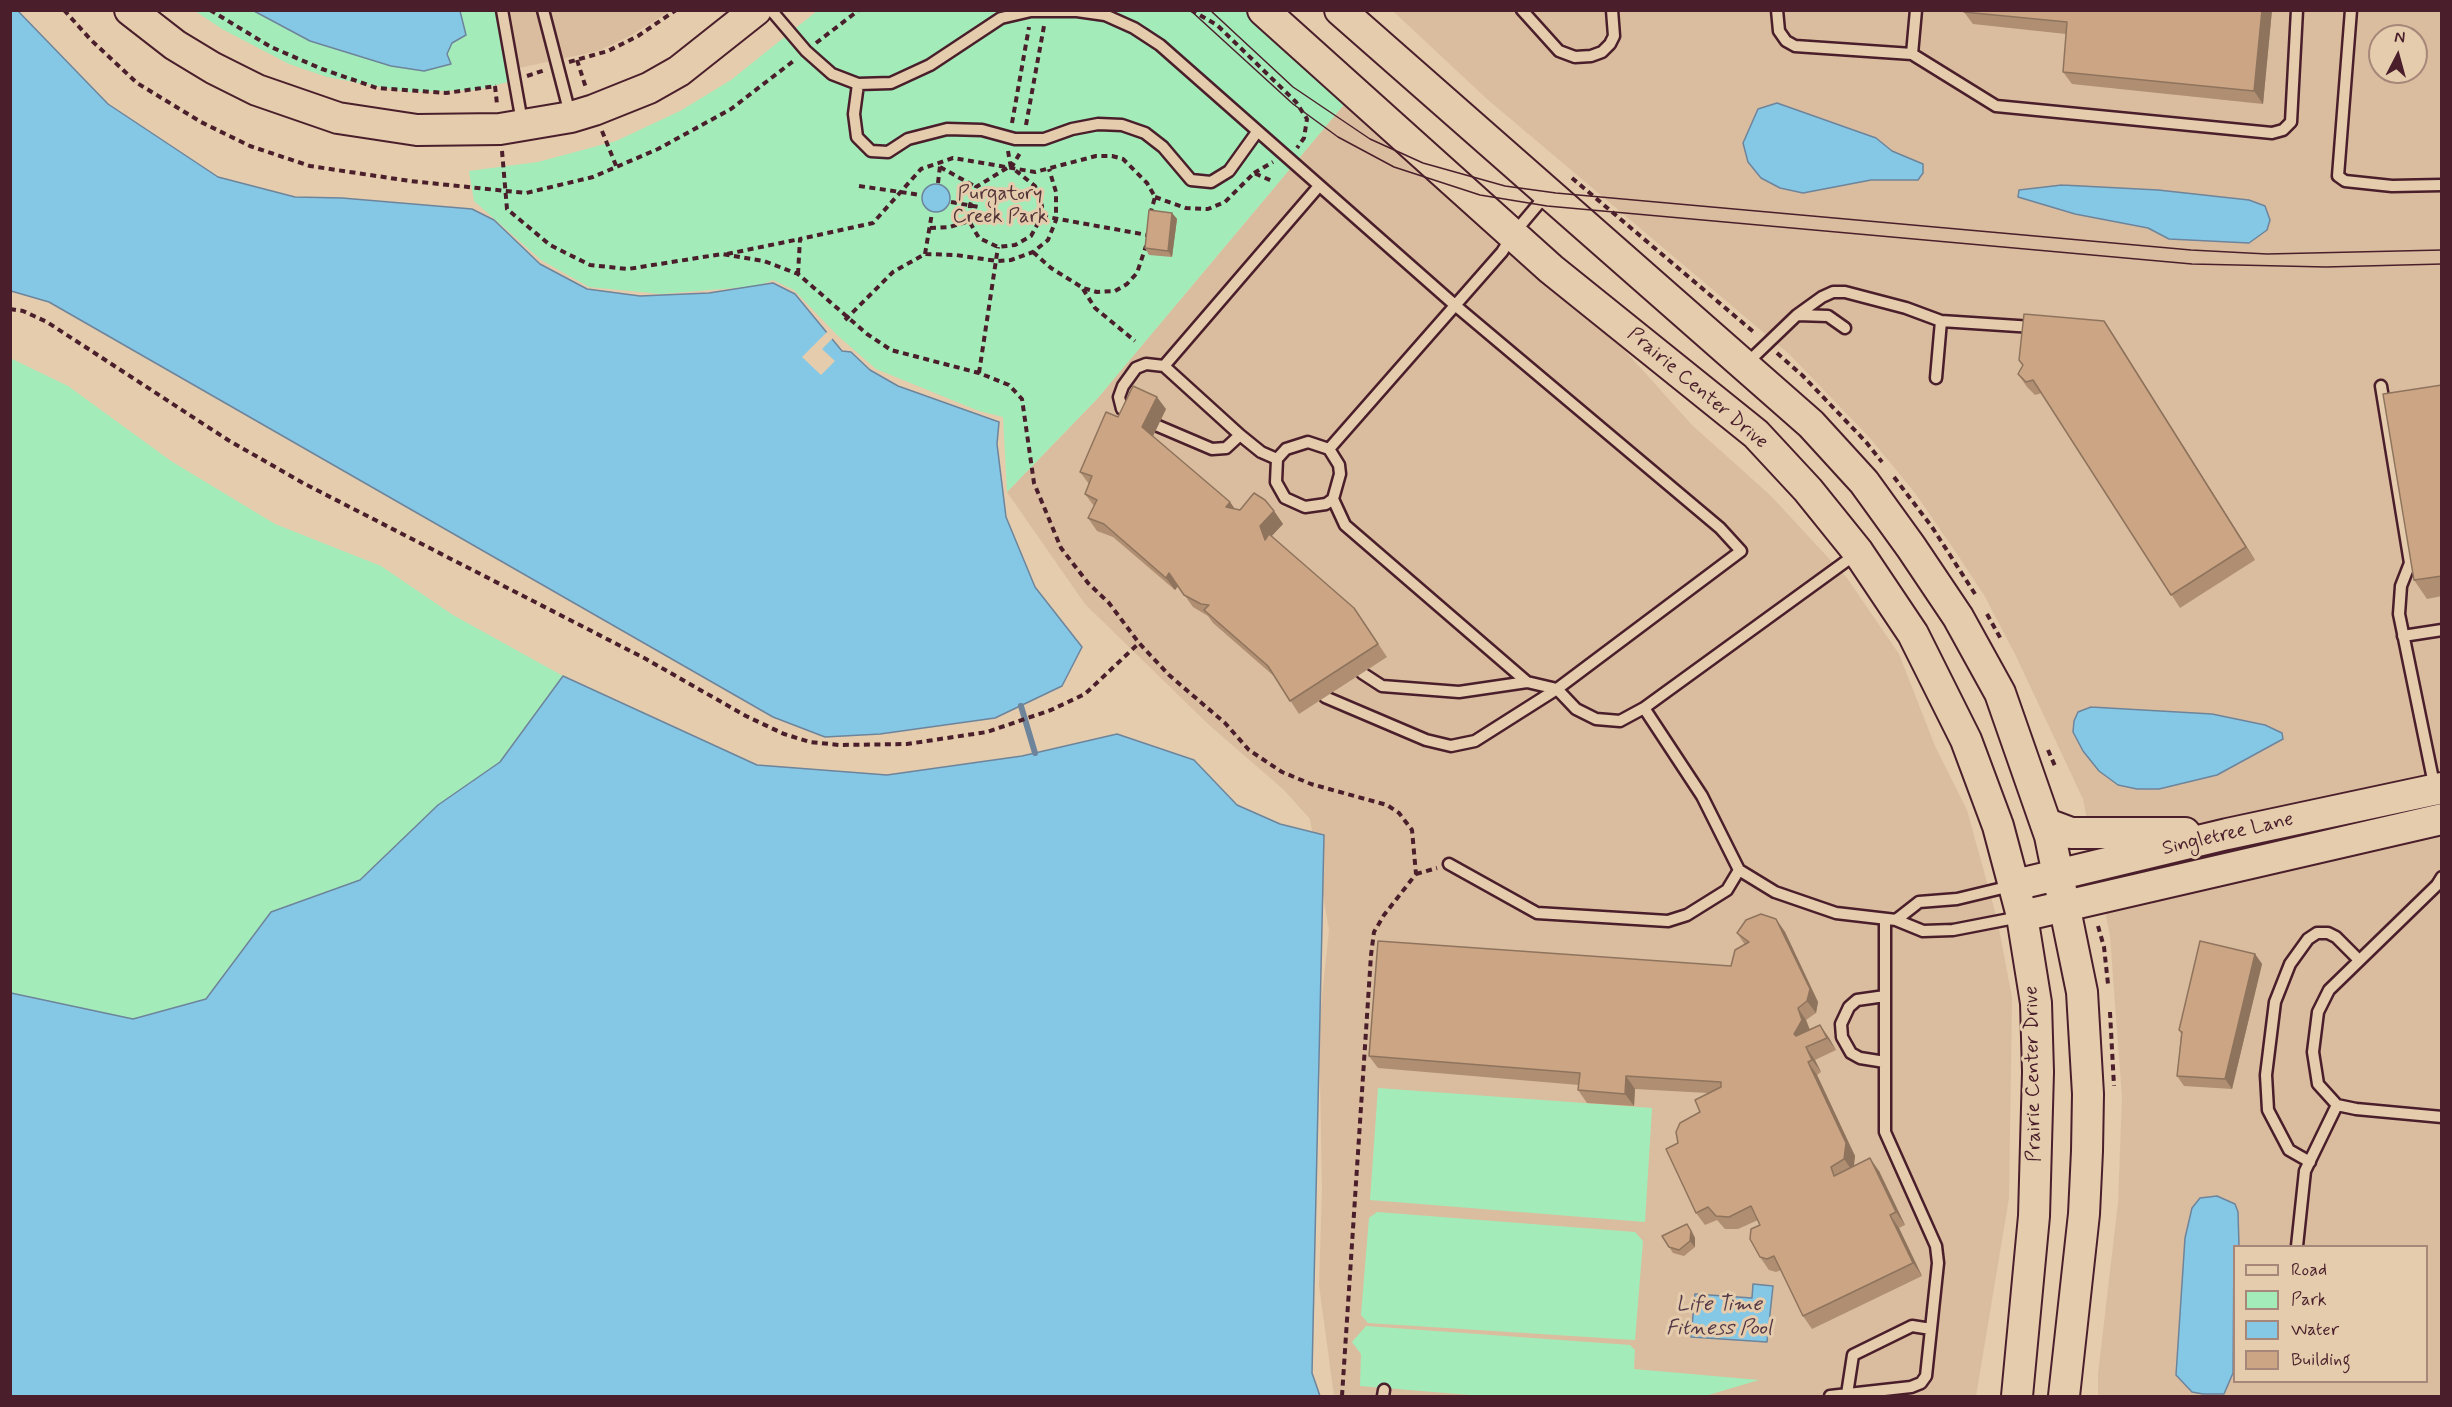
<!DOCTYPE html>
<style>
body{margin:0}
#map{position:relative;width:2452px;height:1407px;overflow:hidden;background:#e4ccad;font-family:Mynerve,sans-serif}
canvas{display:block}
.frame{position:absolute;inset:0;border:12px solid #4a1f2b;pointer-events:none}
.legend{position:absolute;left:2233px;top:1245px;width:195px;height:138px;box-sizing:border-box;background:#e4ccad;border:2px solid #a68779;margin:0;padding:8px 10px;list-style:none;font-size:18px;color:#4a1f2b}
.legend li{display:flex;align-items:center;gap:12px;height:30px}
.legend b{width:30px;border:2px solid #a68779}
.north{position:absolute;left:2368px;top:24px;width:60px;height:60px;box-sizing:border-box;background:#e4ccad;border:2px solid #a68779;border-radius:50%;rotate:6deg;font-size:16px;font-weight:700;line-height:24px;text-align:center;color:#4a1f2b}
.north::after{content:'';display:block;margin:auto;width:21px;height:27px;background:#4a1f2b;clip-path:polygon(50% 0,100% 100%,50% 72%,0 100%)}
</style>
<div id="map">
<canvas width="2452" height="1407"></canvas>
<div class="frame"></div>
<ul class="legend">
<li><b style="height:8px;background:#e4ccad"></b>Road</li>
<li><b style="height:16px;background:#a3ecba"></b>Park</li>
<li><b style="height:16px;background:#85c8e6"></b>Water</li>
<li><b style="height:16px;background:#cca585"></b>Building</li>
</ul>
<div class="north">N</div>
</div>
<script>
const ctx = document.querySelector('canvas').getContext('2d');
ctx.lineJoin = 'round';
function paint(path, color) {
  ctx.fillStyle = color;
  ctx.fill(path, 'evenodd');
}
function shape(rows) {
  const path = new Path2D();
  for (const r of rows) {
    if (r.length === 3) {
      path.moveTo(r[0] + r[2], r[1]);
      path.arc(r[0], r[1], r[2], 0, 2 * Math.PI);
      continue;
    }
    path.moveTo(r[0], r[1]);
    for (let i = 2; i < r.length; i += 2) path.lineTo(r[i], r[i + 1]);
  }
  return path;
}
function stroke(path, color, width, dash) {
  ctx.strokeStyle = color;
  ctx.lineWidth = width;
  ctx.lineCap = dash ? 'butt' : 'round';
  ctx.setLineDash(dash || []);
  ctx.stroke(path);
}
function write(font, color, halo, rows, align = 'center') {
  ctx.font = font + ' Mynerve,sans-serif';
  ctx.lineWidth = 6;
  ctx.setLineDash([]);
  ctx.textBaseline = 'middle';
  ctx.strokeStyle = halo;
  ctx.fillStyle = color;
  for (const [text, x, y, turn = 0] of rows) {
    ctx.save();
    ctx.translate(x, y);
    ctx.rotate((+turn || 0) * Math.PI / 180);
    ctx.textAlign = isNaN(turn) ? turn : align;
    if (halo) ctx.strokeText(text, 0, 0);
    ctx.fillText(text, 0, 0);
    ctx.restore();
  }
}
const built = shape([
 [197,11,670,11,630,36,598,51,514,69,327,77],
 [1393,11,2441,11,2441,1396,2098,1396,2098,1374,2118,1203,2122,1097,2110,936,2083,799,2016,656,1984,595,1955,551,1915,493,1870,438,1789,354,1487,99],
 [2380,36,2416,36,2416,72,2380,72],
 [2234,1246,2426,1246,2426,1382,2234,1382],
 [1347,101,1618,343,1692,425,1771,496,1847,578,1899,654,1935,746,1967,810,1997,919,2012,997,2009,1198,1976,1396,1334,1396,1319,1285,1322,1190,1319,1026,1329,930,1310,819,1284,790,1208,724,1085,604,1007,492,1097,399]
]);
const green = shape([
 [195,11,503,11,516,80,476,90,409,92,327,77,289,64,222,29],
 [817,11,1246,11,1347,101,1097,399,1007,492,1003,417,979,411,876,369,837,335,794,290,773,280,758,286,661,294,589,287,541,260,474,201,469,171,538,162,616,141,680,111,731,80],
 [10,358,68,386,171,461,275,524,381,566,453,615,563,676,500,762,360,880,271,912,206,999,133,1019,11,993],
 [1378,1088,1652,1108,1645,1222,1370,1200],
 [1377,1212,1635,1232,1643,1241,1635,1340,1368,1323,1361,1315,1369,1218],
 [1366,1326,1630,1345,1635,1350,1634,1369,1759,1380,1705,1396,1483,1396,1360,1386,1361,1354,1352,1342]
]);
const water = shape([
 [10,11,18,11,108,104,218,177,295,197,342,198,472,209,494,220,540,264,587,289,640,296,709,293,773,283,795,294,842,351,851,352,870,370,898,386,999,422,997,444,1006,517,1035,587,1082,647,1062,686,995,718,880,734,825,737,773,717,49,302,11,291,10,11],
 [254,11,460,11,466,35,452,43,447,54,451,64,424,71,391,66,310,41,254,11],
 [1777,103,1876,138,1892,151,1923,164,1923,173,1918,180,1871,180,1803,193,1780,188,1761,178,1748,162,1743,143,1758,109,1777,103],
 [936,198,14],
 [2062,185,2158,190,2249,200,2265,206,2270,220,2267,230,2249,243,2169,239,2148,228,2075,214,2018,197,2019,190,2062,185],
 [563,676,757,765,887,775,1022,756,1117,734,1194,760,1237,805,1280,824,1324,835,1312,1373,1320,1396,11,1396,11,993,133,1019,206,999,271,912,360,880,438,805,500,762,563,676],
 [2091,707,2212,714,2265,725,2282,733,2283,739,2217,775,2159,789,2137,789,2118,785,2099,771,2083,751,2073,732,2074,721,2078,712,2091,707],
 [2217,1196,2235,1204,2238,1212,2239,1246,2234,1246,2233,1373,2224,1394,2203,1394,2192,1392,2176,1375,2185,1238,2192,1208,2200,1198,2217,1196],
 [1753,1284,1773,1286,1767,1342,1691,1337,1695,1294,1752,1298,1753,1284]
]);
const pier = shape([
 [828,331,834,337,822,349,835,361,821,375,802,357]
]);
const stream = shape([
 [1021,706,1035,753]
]);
const path = shape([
 [64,10,90,39,137,83,201,122,250,146,310,166,410,181,526,193,593,177,658,149,731,109,796,59],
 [210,10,271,47,322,69,377,88,446,93,496,86],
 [1191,10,1217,25,1296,102,1307,119,1304,138,1297,148],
 [816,43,859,10],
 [577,60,586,88],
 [569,62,608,51,638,36,676,10],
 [527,76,545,70],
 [495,86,497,104],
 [1012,123,1029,27],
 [1026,125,1044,26],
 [602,131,617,168],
 [502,151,507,209,550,245,590,265,628,269,722,254,764,261,798,274,867,334,891,350,979,373,1009,385,1022,399,1034,483,1061,548,1088,583,1109,603,1139,643,1169,675,1225,723,1249,750,1282,772,1311,784,1387,805,1399,813,1412,830,1416,874,1384,915,1374,932,1371,955,1342,1396],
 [1008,151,1011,168],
 [940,167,976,187],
 [1007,168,976,187,970,205,969,221,979,238,998,247,1015,245,1031,236,1042,216,1042,206,1035,186,1015,170],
 [1011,168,1020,153],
 [1254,173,1273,162],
 [1572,178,1756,334],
 [938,183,940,166],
 [859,186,921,195],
 [1155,197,1186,208,1208,209,1225,202,1254,173,1272,181],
 [951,202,979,207],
 [1042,216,1147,235],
 [930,228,950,227,969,221],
 [1033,252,1051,268,1083,288,1097,292,1115,291,1127,284,1137,273,1146,246],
 [727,254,800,239],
 [925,254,932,213],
 [798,274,800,239,873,223,921,169,953,158,1035,172,1096,156,1112,156,1123,159,1147,183,1155,197,1150,215],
 [1083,289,1095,308,1135,341],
 [10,309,23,311,47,322,228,440,303,483,646,659,746,716,784,734,810,742,839,745,907,744,987,732,1051,710,1085,694,1139,643],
 [845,320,893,272,925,254,956,255,997,261,1011,260,1033,252,1048,240,1056,220,1056,192,1049,169],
 [1777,353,1803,376,1866,442,1882,462],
 [979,373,998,247],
 [1894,477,1932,527,1975,594],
 [1987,614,2002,641],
 [2048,750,2055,766],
 [1416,874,1437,868],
 [2098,926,2104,947,2108,984],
 [2110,1012,2114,1086]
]);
const lane = shape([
 [502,10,522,122],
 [543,10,570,114],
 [771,10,806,51,832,74,858,84,891,83,930,65,1001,18,1031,11,1077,11,1105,15,1134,28,1160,45,1456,306,1720,528,1741,551,1557,689,1527,682,1345,525,1333,499,1326,504,1305,507,1285,498,1276,482,1277,459,1261,452,1240,435,1164,366,1319,186],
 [1522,10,1559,51,1575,57,1591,56,1602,52,1610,44,1614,36,1612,10],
 [1777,10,1779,31,1786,41,1795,46,1912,54,1996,106,2272,133,2283,130,2291,122,2297,10],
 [2351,10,2338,176,2345,181,2392,186,2442,185],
 [1912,54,1916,10],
 [858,84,854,114,857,137,871,151,888,152,908,139,947,129,982,130,1015,139,1044,139,1072,129,1098,124,1122,125,1145,133,1163,147,1191,180,1211,182,1229,171,1257,132],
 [1797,315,1822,297,1833,292,1845,292,1906,308,1941,321,2033,327],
 [1745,365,1797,315,1828,316,1845,328],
 [1936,378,1941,321],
 [2381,386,2410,563,2401,586,2399,614,2435,789],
 [1133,414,1122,409,1119,397,1123,386,1136,368,1146,364,1164,366],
 [1158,426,1212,449,1226,448,1240,435],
 [1329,449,1502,252,1514,233,1546,195],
 [1277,459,1286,449,1308,442,1329,449,1339,465,1340,474,1333,499],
 [2403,636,2442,630],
 [1362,673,1382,686,1459,692,1527,682],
 [1325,697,1426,740,1451,746,1475,741,1557,689,1576,709,1596,719,1620,721,1644,708,1856,554],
 [1644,708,1702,796,1739,870,1775,892,1836,913,1896,920,1923,931,1953,930,2020,917],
 [1449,864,1537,913,1668,921,1687,915,1727,890,1739,870],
 [2442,877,2437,885,2329,990,2318,1012,2313,1052,2318,1084,2337,1105,2356,1109,2442,1117],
 [1896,920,1919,902,1957,899,2011,886],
 [1885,996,1857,1000,1849,1007,1841,1024,1842,1037,1851,1053,1860,1058,1885,1062],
 [2310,1162,2289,1150,2268,1110,2266,1075,2275,1002,2290,964,2308,939,2317,933,2328,933,2336,937,2359,960],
 [2297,1246,2305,1171,2337,1105],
 [1847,1394,1853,1355,1912,1326,1931,1329],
 [1383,1396,1384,1390],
 [1830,1396,1911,1387,1921,1383,1926,1376,1938,1263,1936,1246,1885,1132,1885,919]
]);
const secondary = shape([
 [130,10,175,45,213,68,257,90,338,118,417,130,500,129,571,117,594,110,649,88,679,71,756,10],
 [1263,10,1551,269,1756,434,1808,490,1858,552,1913,634,1966,740,1998,826,2022,916,2036,1003,2038,1072,2034,1216,2017,1396],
 [1340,10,1811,424,1864,482,1911,547,1958,617,2000,693,2050,836,2082,992,2088,1094,2087,1151,2084,1214,2064,1396],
 [2047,824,2071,833,2185,833],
 [2015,885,2227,834,2442,788],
 [2022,916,2442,819]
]);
const tram = shape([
 [1190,10,1293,104,1338,137,1394,167,1480,195,1547,206,2192,264,2326,267,2442,264],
 [1210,10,1293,87,1370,139,1423,163,1505,186,1556,193,2191,250,2267,254,2442,250]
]);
const wall = shape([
 [2272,10,2263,104,2072,84,2063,72,2066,34,1973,24,1964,12],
 [1172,213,1177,219,1172,257,1149,255,1145,248],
 [2104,321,2255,560,2180,608,2042,393,2035,395,2027,387,2018,374,2023,365],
 [2442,385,2442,596,2427,599,2414,580],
 [1166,409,1153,436,1230,502,1235,509,1274,511,1283,524,1271,536,1363,621,1387,657,1299,714,1275,677,1213,623,1208,616,1193,607,1178,586,1175,590,1113,537,1097,531,1088,518,1094,506,1085,494,1089,484,1080,472,1118,417],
 [1776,919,1785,932,1818,1002,1816,1013,1806,1020,1810,1030,1820,1025,1829,1038,1836,1050,1815,1060,1821,1072,1817,1075,1855,1156,1854,1166,1879,1171,1905,1225,1899,1228,1922,1276,1812,1329,1803,1316,1781,1270,1776,1272,1769,1270,1760,1257,1760,1225,1758,1220,1738,1229,1725,1229,1717,1220,1705,1225,1696,1213,1678,1143,1700,1112,1708,1093,1635,1089,1634,1106,1587,1103,1578,1090,1579,1085,1378,1068,1369,1056,1731,966,1745,945,1737,933],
 [2255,954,2262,964,2232,1089,2184,1086,2177,1076,2181,1034,2179,1030],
 [1692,1231,1695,1238,1695,1247,1684,1256,1673,1253,1662,1236]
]);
const shadedWall = shape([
 [2262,10,2272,10,2263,104,2254,91],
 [1172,213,1177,219,1172,257,1168,251],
 [2104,321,2113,334,2255,560,2246,547],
 [1157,397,1166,409,1151,440,1142,427],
 [1230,502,1239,515,1226,507],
 [1274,511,1283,524,1269,539,1265,540,1260,526],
 [1169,573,1178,586,1175,590,1166,578],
 [1776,919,1785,932,1818,1002,1816,1013,1807,1001],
 [2255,954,2262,964,2232,1089,2225,1079],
 [1798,1008,1806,1020,1811,1033,1803,1046,1794,1034],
 [1820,1025,1829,1038,1836,1050,1827,1038],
 [1806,1047,1815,1060,1821,1072,1812,1060],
 [1808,1062,1817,1075,1855,1156,1853,1172,1844,1159],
 [1626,1076,1635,1089,1634,1106,1625,1094],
 [1870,1158,1879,1171,1905,1225,1896,1212],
 [1890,1215,1899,1228,1922,1276,1913,1263],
 [1687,1224,1695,1238,1695,1247,1690,1241]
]);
const building = shape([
 [1964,10,2262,10,2254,91,2063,72,2067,22,1964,12,1964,10],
 [1149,210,1172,213,1168,251,1145,248,1149,210],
 [2024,314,2104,321,2246,547,2171,595,2033,380,2026,382,2018,374,2023,365,2019,360,2024,314],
 [2442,385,2442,576,2414,580,2383,394,2442,385],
 [1133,386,1157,397,1142,427,1230,502,1226,507,1240,510,1254,493,1265,500,1274,511,1260,526,1265,540,1269,534,1354,608,1378,644,1290,701,1268,666,1204,610,1209,605,1201,604,1184,595,1169,573,1166,578,1104,524,1088,518,1097,500,1085,494,1092,476,1080,472,1106,412,1118,417,1133,386],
 [1761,914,1776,919,1810,989,1807,1001,1798,1008,1802,1020,1794,1034,1796,1036,1820,1025,1827,1038,1806,1047,1812,1060,1808,1062,1846,1143,1844,1159,1831,1167,1834,1176,1870,1158,1896,1212,1890,1215,1913,1263,1803,1316,1774,1256,1767,1259,1760,1257,1750,1239,1751,1229,1760,1225,1751,1206,1729,1217,1716,1216,1708,1207,1696,1213,1666,1149,1678,1143,1676,1132,1680,1123,1700,1112,1695,1100,1721,1087,1721,1082,1626,1076,1625,1094,1578,1090,1580,1073,1369,1056,1378,941,1731,966,1735,950,1749,942,1737,933,1746,920,1761,914],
 [2200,941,2255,954,2225,1079,2177,1076,2182,1032,2179,1030,2200,941],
 [1687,1224,1691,1231,1690,1241,1679,1250,1669,1247,1662,1236,1687,1224]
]);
const parkNames = [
 ["Purgatory",1000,195],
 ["Creek Park",1000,218]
];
const streetNames = [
 ["Prairie Center Drive",1697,389,40],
 ["Singletree Lane",2228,835,-13],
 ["Prairie Center Drive",2034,1074,-91]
];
const waterNames = [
 ["Life Time",1719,1306],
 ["Fitness Pool",1719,1330]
];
paint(built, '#dabd9f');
paint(green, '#a3ecba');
paint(water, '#85c8e6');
stroke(water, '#6d849b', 1.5);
paint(pier, '#e4ccad');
stroke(stream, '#6d849b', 6);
stroke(lane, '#4a1f2b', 15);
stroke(secondary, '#4a1f2b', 34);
stroke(path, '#4a1f2b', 4, [6, 4.5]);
stroke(lane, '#e4ccad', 10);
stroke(secondary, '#e4ccad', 30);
stroke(tram, '#4a1f2b', 1.5);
paint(wall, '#af8e72');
paint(shadedWall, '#8f745d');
paint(building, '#cca585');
stroke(building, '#8f745d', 1.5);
write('20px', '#533439', '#e4ccad', parkNames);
write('20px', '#4a1f2b', '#e4ccad', streetNames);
write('italic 21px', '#533847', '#e4ccad', waterNames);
</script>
